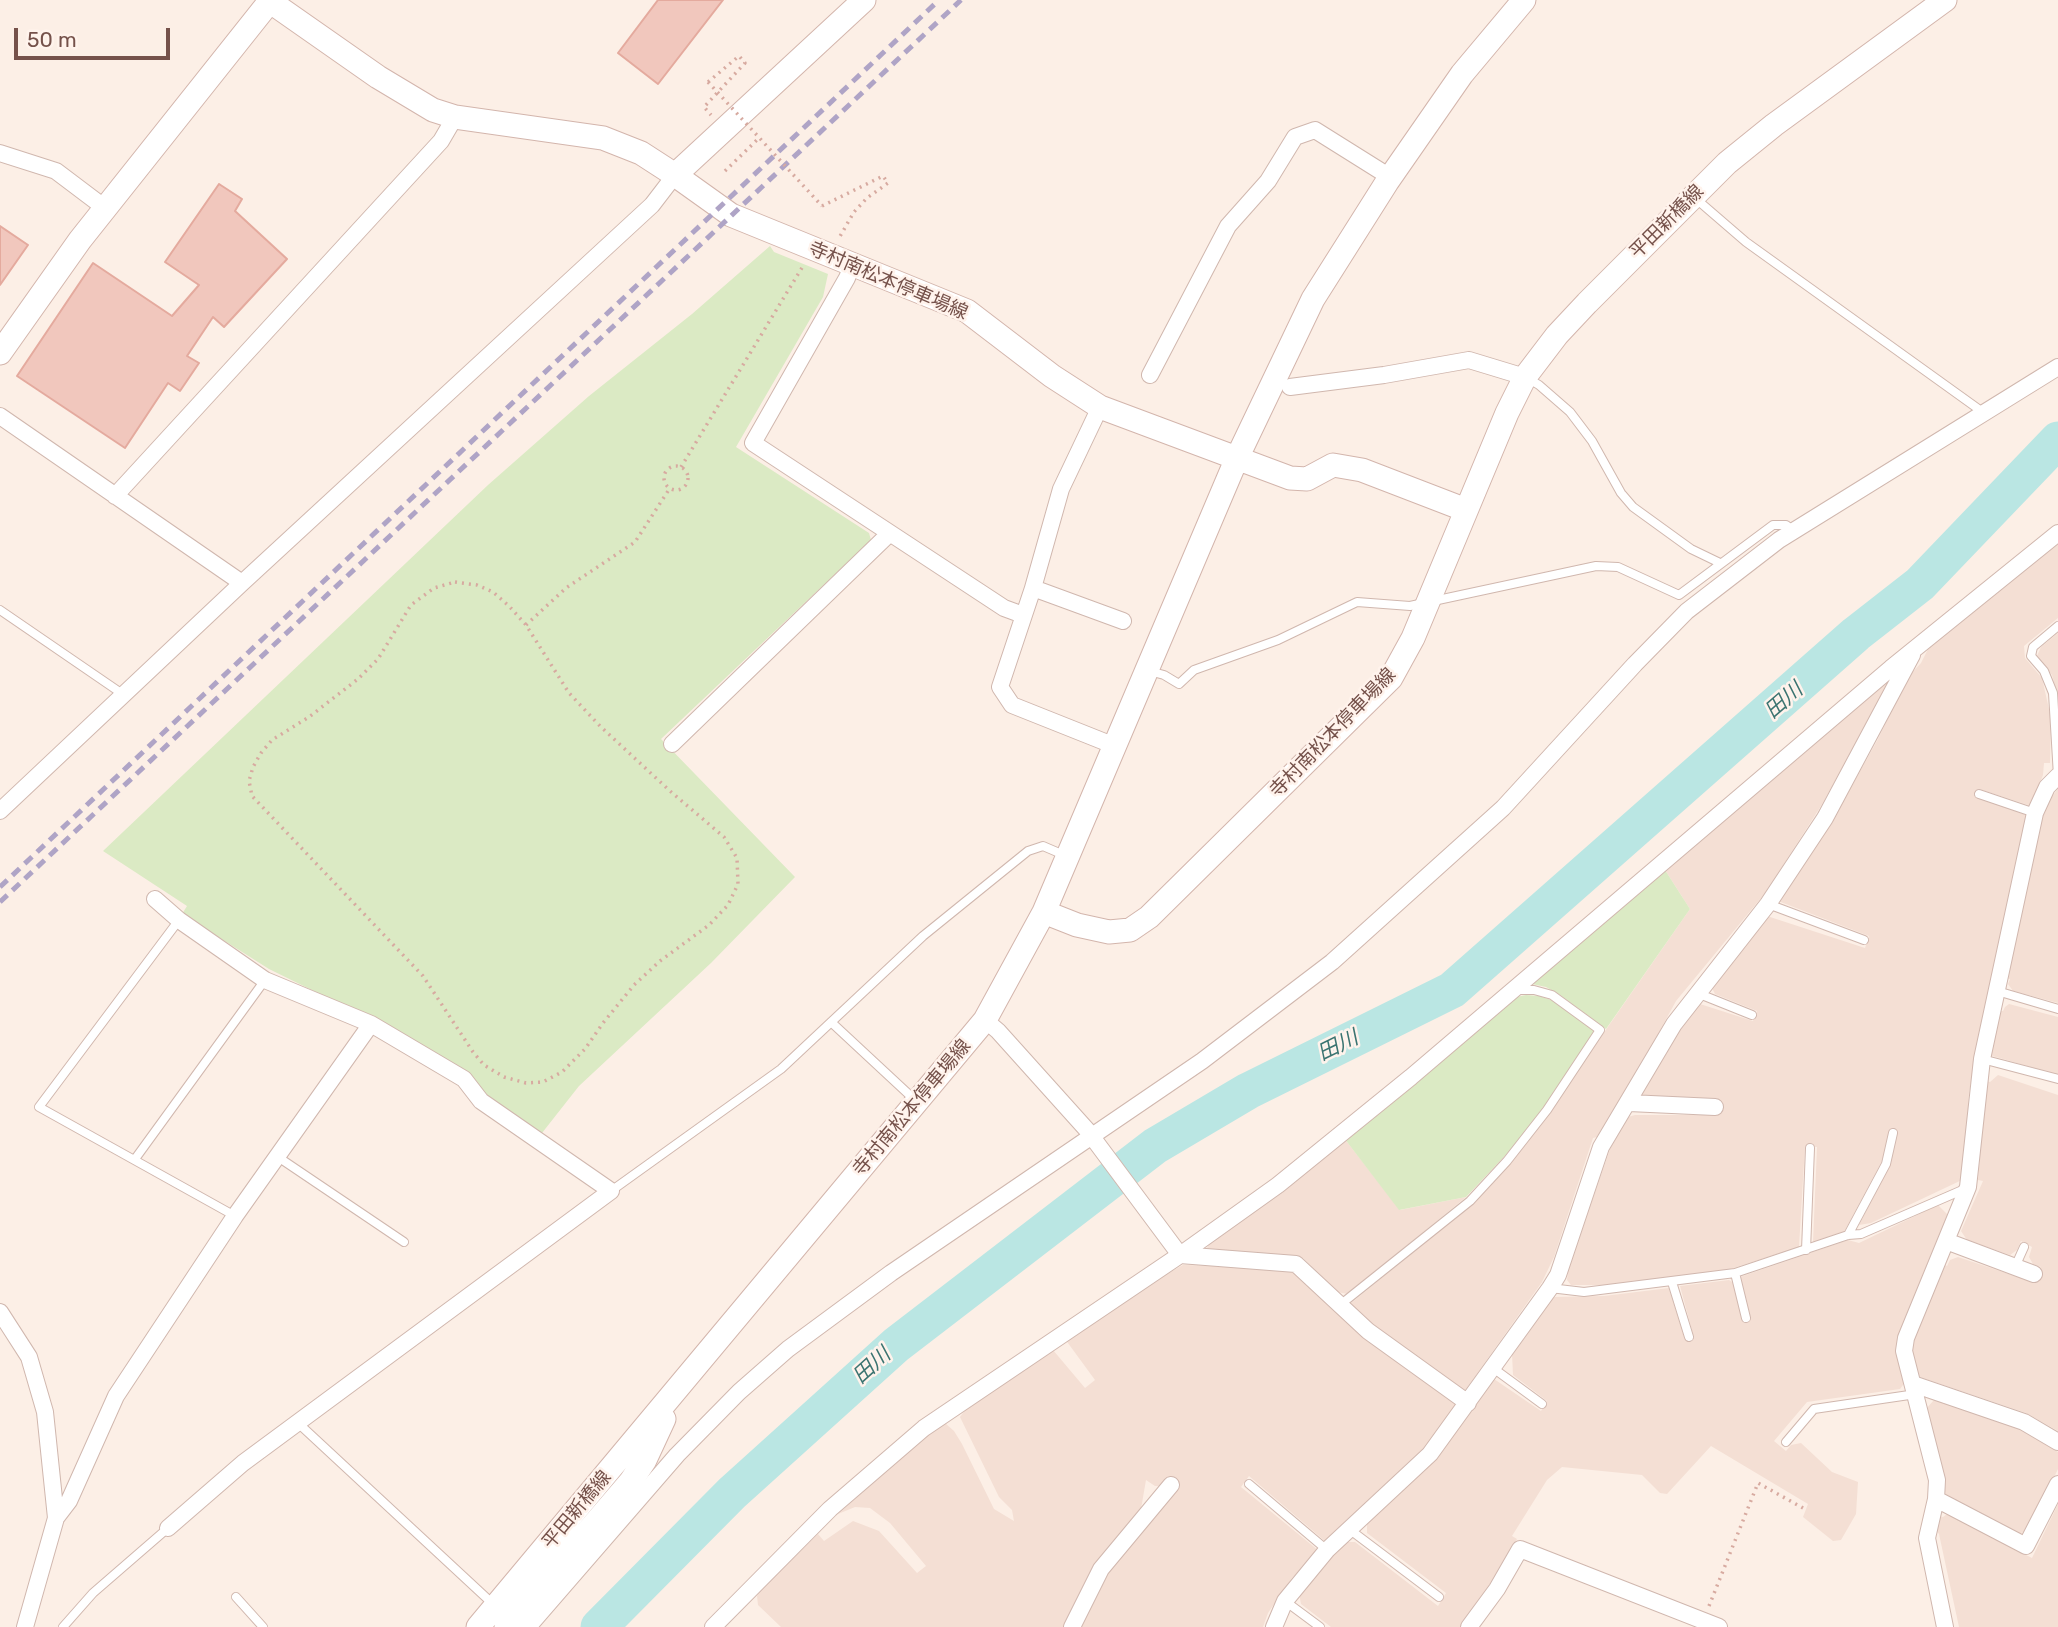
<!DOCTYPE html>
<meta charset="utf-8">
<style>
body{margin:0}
#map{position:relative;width:2058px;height:1627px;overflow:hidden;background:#fcefe6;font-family:Rubik,sans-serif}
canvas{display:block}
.scale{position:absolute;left:14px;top:28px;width:156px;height:32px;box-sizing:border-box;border:4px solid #75514a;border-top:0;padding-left:9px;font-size:21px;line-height:24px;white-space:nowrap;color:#75514a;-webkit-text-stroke:5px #fff3ec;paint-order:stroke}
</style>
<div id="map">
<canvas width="2058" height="1627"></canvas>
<div class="scale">50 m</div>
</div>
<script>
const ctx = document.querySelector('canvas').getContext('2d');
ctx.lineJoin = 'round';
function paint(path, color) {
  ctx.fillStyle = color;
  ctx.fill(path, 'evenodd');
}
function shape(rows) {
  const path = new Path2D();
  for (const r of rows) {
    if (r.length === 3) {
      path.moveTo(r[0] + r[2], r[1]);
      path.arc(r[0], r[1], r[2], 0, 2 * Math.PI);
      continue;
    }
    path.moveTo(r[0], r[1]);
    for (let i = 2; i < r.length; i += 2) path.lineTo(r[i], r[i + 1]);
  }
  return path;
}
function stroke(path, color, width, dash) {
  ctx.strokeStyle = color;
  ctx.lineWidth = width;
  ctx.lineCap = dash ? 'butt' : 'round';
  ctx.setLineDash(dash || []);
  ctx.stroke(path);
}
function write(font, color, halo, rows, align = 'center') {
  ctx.font = font + ' Rubik,"Noto Sans JP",sans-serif';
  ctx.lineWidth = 5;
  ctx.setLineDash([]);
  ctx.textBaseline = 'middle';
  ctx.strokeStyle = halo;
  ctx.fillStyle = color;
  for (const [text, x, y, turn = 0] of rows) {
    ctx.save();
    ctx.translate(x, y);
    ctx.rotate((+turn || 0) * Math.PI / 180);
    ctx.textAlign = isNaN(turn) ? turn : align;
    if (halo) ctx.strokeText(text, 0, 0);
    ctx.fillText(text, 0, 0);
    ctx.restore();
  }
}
const residential = shape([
 [2058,541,2058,618,2024,646,2025,658,2042,678,2051,718,2050,763,2044,763,2043,775,2031,806,1979,789,1976,797,2029,816,1969,1092,1964,1179,1871,1223,1859,1225,1889,1164,1897,1131,1890,1129,1882,1161,1843,1234,1813,1242,1817,1147,1805,1146,1799,1247,1727,1270,1616,1285,1571,1285,1567,1280,1568,1270,1610,1149,1628,1117,1635,1115,1717,1115,1719,1102,1640,1095,1678,1033,1700,1004,1753,1021,1757,1011,1715,994,1712,988,1767,916,1865,948,1869,936,1778,901,1833,820,1878,739,1907,678,1921,663,1930,645],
 [2058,633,2058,698,2052,675,2037,656,2041,647],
 [1894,674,1821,806,1766,892,1676,1001,1627,1091,1597,1137,1593,1138,1554,1257,1542,1282,1464,1392,1361,1318,1350,1304,1477,1200,1516,1157,1553,1109,1573,1077,1690,909,1665,870],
 [2058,789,2058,1003,2013,991,2008,984,2010,979,2006,978,2041,818,2048,801],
 [2009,1004,2058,1017,2058,1075,1989,1055,1999,1011,2003,1011,2005,1007],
 [1998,1075,2058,1095,2058,1431,2026,1413,1917,1376,1912,1351,1915,1334,1943,1264,1947,1266,1950,1260,1958,1257,2036,1283,2041,1267,2033,1264,2029,1257,2032,1247,2021,1241,2017,1250,2010,1255,1967,1240,1961,1231,1983,1181,1978,1180,1986,1081,1990,1082],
 [1344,1138,1400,1210,1466,1197,1348,1294,1337,1292,1303,1258,1212,1254,1207,1248,1211,1242],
 [1938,1205,1948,1215,1903,1324,1898,1356,1906,1381,1900,1389,1807,1402,1774,1441,1786,1451,1791,1445,1801,1443,1832,1472,1858,1482,1856,1514,1841,1540,1833,1541,1803,1517,1808,1504,1711,1446,1667,1494,1660,1493,1642,1475,1562,1467,1547,1480,1512,1536,1517,1539,1481,1599,1460,1627,1331,1627,1301,1604,1299,1593,1345,1542,1355,1542,1438,1606,1446,1593,1367,1533,1367,1521,1494,1379,1541,1411,1547,1401,1513,1375,1512,1354,1551,1297,1604,1296,1669,1288,1685,1340,1694,1338,1680,1286,1729,1280,1734,1283,1745,1322,1751,1319,1740,1277,1848,1240,1859,1243],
 [1183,1265,1270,1267,1294,1271,1459,1406,1430,1447,1326,1542,1249,1476,1241,1487,1319,1551,1292,1578,1268,1613,1263,1627,1081,1627,1114,1563,1179,1487,1155,1486,1146,1480,1141,1509,1094,1565,1064,1627,781,1627,758,1605,757,1596,760,1590,818,1534,824,1541,853,1521,879,1531,917,1573,926,1566,890,1523,870,1508,855,1507,838,1514,920,1441,945,1423,954,1431,962,1444,994,1509,1014,1521,1012,1510,999,1497,960,1417,971,1402,1053,1350,1085,1388,1095,1380,1065,1339,1138,1290],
 [1934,1400,2020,1429,2058,1452,2058,1469,2028,1531,2017,1534,1943,1495,1925,1410],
 [2058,1504,2058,1627,1959,1627,1939,1534,1934,1528,1939,1516,1943,1517,1947,1514,2032,1558]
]);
const green = shape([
 [770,246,774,252,828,274,823,297,736,447,869,533,871,540,661,739,795,877,711,963,579,1086,542,1133,381,1024,269,969,182,914,187,906,103,851,488,485,589,396,692,314],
 [1665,870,1690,909,1606,1029,1560,995,1546,987,1532,984],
 [1526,995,1539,996,1554,1001,1596,1032,1563,1082,1518,1142,1466,1197,1399,1210,1344,1138,1512,998]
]);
const river = shape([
 [599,1627,732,1493,896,1345,1155,1146,1248,1091,1452,990,1856,634,1920,584,2058,440]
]);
const building = shape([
 [658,0,723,0,658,84,618,53,658,0],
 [219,184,242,199,235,211,287,259,224,327,213,317,187,356,199,363,180,391,168,383,125,448,17,376,93,263,172,316,199,285,165,262,219,184],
 [0,226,28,245,0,285,0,226]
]);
const path = shape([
 [708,82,739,56,745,63,704,107,711,115],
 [725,171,759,138],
 [822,206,883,176,888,183,867,198,854,212,839,238],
 [676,478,12],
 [681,467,803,266],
 [455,582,477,585,493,592,509,606,526,625,569,693,600,726,670,791,724,837,737,858,738,884,728,905,709,925,660,961,634,985,603,1023,585,1049,562,1072,543,1082,526,1083,504,1077,484,1065,473,1052,423,976,252,796,249,781,253,767,261,753,272,740,309,717,358,679,378,659,411,605,434,588,455,582],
 [526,625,566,588,635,542,670,488],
 [1709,1606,1758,1483,1803,1508]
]);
const lane = shape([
 [1695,198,1746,242,1984,413],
 [1527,378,1539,385,1570,412,1592,441,1621,493,1633,507,1691,549,1720,563],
 [0,610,124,695],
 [1149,671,1164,675,1179,684,1194,670,1278,640,1357,602,1410,606,1596,566,1618,567,1679,595,1773,525,1786,525,1794,531],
 [2058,776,2053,693,2044,671,2031,656,2033,647,2058,626],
 [1979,794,2035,813],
 [1768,904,1864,940],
 [179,920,39,1107,235,1216],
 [1997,991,2058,1009],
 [1697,993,1752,1015],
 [831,1022,916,1101],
 [1982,1059,2058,1079],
 [278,1157,404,1242],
 [135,1159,265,980],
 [611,1191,781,1069,923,936,1028,851,1043,846,1064,855],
 [1848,1235,1886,1164,1893,1133],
 [1806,1250,1810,1148],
 [2015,1267,2024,1247],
 [1735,1273,1746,1318],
 [1672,1282,1689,1337],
 [1550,1288,1584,1292,1735,1273,1848,1235,1861,1234,1967,1188],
 [1340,1305,1470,1201,1507,1161,1547,1110,1600,1030,1552,995,1534,990,1515,990],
 [1493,1368,1542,1404],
 [298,1423,493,1604],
 [1786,1442,1814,1409,1916,1394],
 [1249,1484,1327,1550],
 [1349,1529,1439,1597],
 [236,1597,263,1627],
 [1285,1601,1320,1627],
 [63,1627,93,1593,168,1528]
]);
const street = shape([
 [0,153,56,171,105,208],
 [852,265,847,278,753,443,1004,608,1023,615],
 [1150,375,1228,226,1268,181,1295,137,1315,130,1390,177],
 [1290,387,1384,375,1469,360,1525,377],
 [1100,407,1061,489,1033,588,1123,621],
 [0,416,242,583],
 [115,496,441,141,455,117],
 [1033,588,1000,687,1012,705,1115,746],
 [672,744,890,533],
 [0,811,242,583,652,205,675,175],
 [155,899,179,920,265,980,371,1024,464,1079,481,1101,611,1191,243,1463,168,1528],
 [985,1020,998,1031,1087,1130,1180,1255,1296,1264,1368,1331,1468,1403],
 [1629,1103,1715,1107],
 [1946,1241,2034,1274],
 [0,1312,29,1357,45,1412,56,1518],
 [1913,1384,2024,1422,2058,1442],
 [1936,1499,2026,1546,2058,1484],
 [25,1627,56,1518,69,1501,116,1396,235,1216,371,1024],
 [528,1627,677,1455,739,1392,788,1349,891,1273,1202,1061,1332,962,1503,808,1635,664,1687,611,1779,540,2058,367],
 [713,1627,830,1509,924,1428,1180,1255,1278,1185,1411,1077,1891,668,2058,533],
 [1072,1627,1101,1569,1171,1485],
 [1274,1627,1285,1601,1327,1550,1430,1454,1550,1288,1558,1275,1601,1147,1674,1024,1768,904,1825,818,1912,655],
 [1469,1627,1497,1589,1520,1549,1719,1627],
 [1945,1627,1927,1538,1936,1499,1937,1480,1904,1351,1906,1338,1968,1187,1982,1059,2035,813,2047,787,2058,776]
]);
const secondary = shape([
 [268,0,378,77,433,110,455,117,603,138,641,153,675,175],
 [864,0,675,175,731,215,967,311,1052,376,1100,407,1290,478,1307,479,1333,465,1362,470,1466,510],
 [0,353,80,240,270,1],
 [1044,912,1077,925,1109,932,1130,930,1149,917,1391,678,1413,638,1507,413,1525,377,1557,335,1587,303,1727,163,1774,125,1945,0],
 [478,1627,985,1020,1044,912,1237,458,1313,299,1387,182,1462,74,1524,0],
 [506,1627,631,1481,645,1460,664,1419]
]);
const rail = shape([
 [0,887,939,0],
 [0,902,961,0]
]);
const pathBridge = shape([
 [708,82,822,206]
]);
const streetNames = [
 ["平田新橋線",1667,222,-45],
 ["寺村南松本停車場線",888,281,23],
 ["寺村南松本停車場線",1333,733,-46],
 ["寺村南松本停車場線",912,1108,-50],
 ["平田新橋線",577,1510,-50]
];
const waterNames = [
 ["田川",1784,701,-41],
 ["田川",1338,1046,-26],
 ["田川",872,1366,-42]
];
paint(residential, '#f4dfd4');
paint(green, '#dbeac4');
stroke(river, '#bae6e3', 37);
paint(building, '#f1c7bd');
stroke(building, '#e4aa9e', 2);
stroke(lane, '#d0b7ae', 10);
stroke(street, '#d0b7ae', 18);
stroke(secondary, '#d3b5ac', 25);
stroke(path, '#d7aaa0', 3.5, [2, 5]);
stroke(lane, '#fff', 8);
stroke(street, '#fff', 16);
stroke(secondary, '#fff', 23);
stroke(rail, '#afa4c6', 5, [10, 7]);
stroke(pathBridge, '#d7aaa0', 3.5, [2, 5]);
write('19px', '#75514a', '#fff3ec', streetNames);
write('italic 21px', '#3b7471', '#fff3ec', waterNames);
</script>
